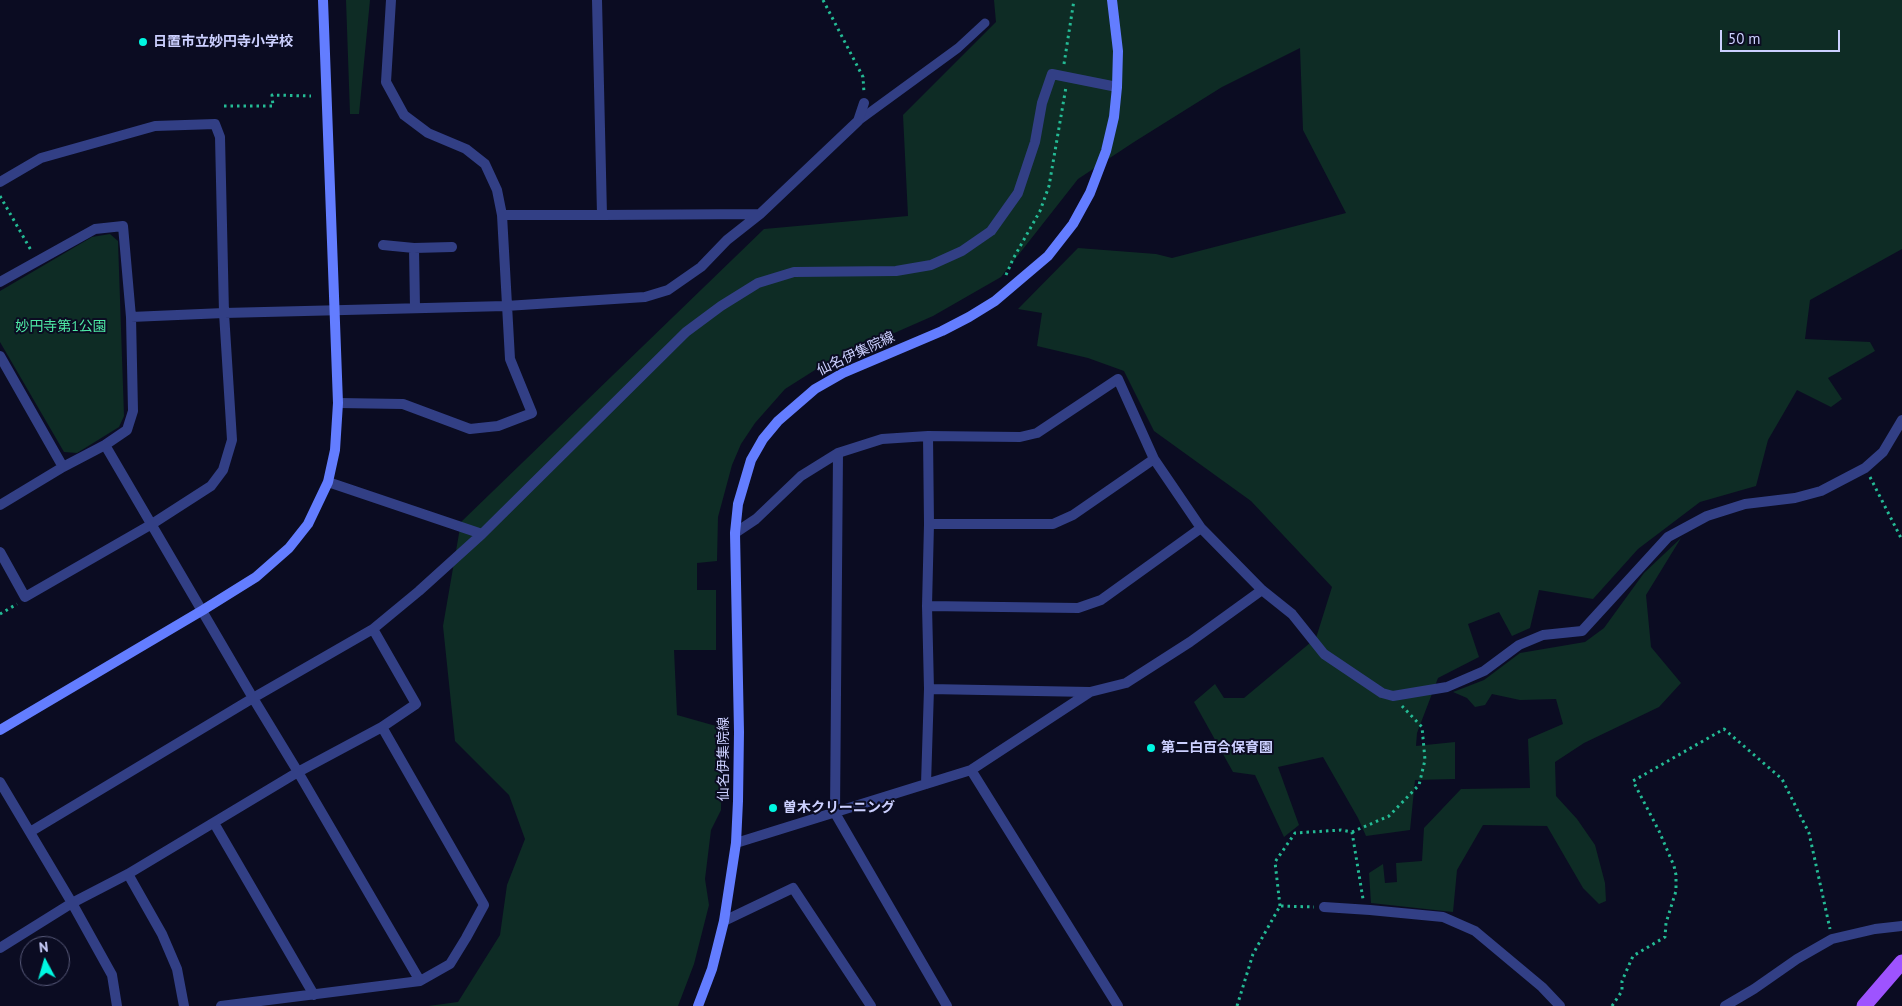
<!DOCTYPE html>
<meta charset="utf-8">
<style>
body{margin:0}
#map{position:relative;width:1902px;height:1006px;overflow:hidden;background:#0b0c22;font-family:"PT Sans",sans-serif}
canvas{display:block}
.north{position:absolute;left:20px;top:936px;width:50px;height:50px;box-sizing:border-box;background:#0b0c22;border:1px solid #585a7a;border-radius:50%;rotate:354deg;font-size:14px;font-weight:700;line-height:20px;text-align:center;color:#ccd0ff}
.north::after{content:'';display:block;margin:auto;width:18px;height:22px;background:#00f7e1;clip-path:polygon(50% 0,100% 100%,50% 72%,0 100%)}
.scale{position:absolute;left:1720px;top:30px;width:120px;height:22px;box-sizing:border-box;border:2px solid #ccd0ff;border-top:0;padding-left:6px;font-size:15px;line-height:18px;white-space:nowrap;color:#ccd0ff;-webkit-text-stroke:4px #0b0c22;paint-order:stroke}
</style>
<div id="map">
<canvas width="1902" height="1006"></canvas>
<div class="north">N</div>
<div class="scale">50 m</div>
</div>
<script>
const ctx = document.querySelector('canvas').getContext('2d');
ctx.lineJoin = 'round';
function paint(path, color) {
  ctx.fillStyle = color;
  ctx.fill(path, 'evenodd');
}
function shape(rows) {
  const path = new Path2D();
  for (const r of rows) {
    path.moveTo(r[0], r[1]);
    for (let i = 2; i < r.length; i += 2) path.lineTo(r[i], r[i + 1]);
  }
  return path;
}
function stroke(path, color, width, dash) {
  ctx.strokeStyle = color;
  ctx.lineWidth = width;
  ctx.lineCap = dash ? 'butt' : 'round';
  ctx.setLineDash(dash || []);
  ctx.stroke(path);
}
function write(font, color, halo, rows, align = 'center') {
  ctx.font = font + ' "PT Sans","Noto Sans JP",sans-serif';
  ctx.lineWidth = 4;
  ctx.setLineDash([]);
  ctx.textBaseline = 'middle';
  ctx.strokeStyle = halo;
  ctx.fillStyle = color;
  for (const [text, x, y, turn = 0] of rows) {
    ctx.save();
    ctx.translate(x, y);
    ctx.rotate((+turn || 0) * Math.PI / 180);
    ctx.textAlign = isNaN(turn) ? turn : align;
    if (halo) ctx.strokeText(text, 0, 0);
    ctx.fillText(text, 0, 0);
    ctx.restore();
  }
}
const green = shape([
 [346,0,370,0,359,114,350,114],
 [994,0,1902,0,1902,249,1810,300,1805,339,1870,342,1875,351,1828,378,1842,399,1831,407,1797,390,1768,440,1756,486,1700,502,1638,549,1593,599,1539,590,1530,628,1512,636,1499,612,1468,624,1479,657,1438,678,1417,733,1416,746,1455,742,1455,779,1415,780,1410,830,1366,836,1358,818,1323,757,1278,767,1299,825,1284,837,1255,775,1233,772,1194,702,1215,684,1224,698,1244,698,1316,638,1332,587,1251,501,1154,431,1124,371,1088,358,1037,346,1042,313,1018,309,1078,248,1156,254,1172,258,1346,213,1303,130,1300,48,1222,87,1134,142,1078,179,1001,277,933,316,826,363,785,389,755,423,741,444,732,465,718,517,717,561,697,563,697,590,716,590,716,650,674,650,677,715,716,726,722,735,721,810,711,830,705,879,709,905,694,964,678,1006,428,1006,458,1002,500,935,507,885,525,839,509,795,455,741,443,626,461,522,764,229,908,216,903,115,996,22],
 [110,234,118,241,124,416,119,427,77,453,64,452,0,342,0,291,92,237],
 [1681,538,1646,595,1651,647,1681,683,1659,707,1584,743,1555,762,1556,796,1577,819,1595,845,1605,883,1606,901,1599,904,1583,888,1547,826,1483,825,1457,870,1453,912,1371,903,1369,873,1383,864,1385,883,1397,882,1396,863,1422,861,1424,828,1461,789,1530,788,1528,739,1563,724,1556,699,1520,700,1492,694,1485,705,1475,707,1467,698,1453,692,1484,680,1520,653,1585,642,1604,628,1644,573]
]);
const path = shape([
 [823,0,863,77,864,93],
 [1064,64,1074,0],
 [224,106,273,106,272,95,311,96],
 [0,196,32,252],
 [1006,275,1013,259,1040,211,1049,186,1066,87],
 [1870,477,1902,540],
 [0,614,17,604],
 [1352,832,1389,816,1419,785,1425,760,1422,727,1402,706],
 [1280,906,1275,862,1295,833,1341,830,1352,832,1363,899],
 [1237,1006,1253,954,1280,906,1314,907],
 [1612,1006,1622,991,1622,981,1633,956,1665,937,1666,923,1676,891,1676,875,1674,866,1659,831,1633,781,1724,729,1782,779,1809,833,1830,929]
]);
const lane = shape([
 [858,121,958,48,985,23]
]);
const street = shape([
 [391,0,386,82,404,115,428,133,466,149,485,164,497,190,502,215,602,215,597,0],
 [0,182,41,158,155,126,215,124,220,137,224,313,232,440,223,470,211,486,152,524,25,597,0,552],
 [602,215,760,214],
 [383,245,414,248],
 [0,282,95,229,123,226,131,317,133,411,127,430,105,445,63,467,0,505],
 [415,308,414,248,452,247],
 [131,317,224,313,506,306,645,297,668,290,701,267,727,240,760,214,858,121,864,103],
 [0,356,63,467],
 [338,403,403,404,470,429,498,426,532,413,510,359,502,215],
 [105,445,253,698,298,772,420,981],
 [838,453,835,813,947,1006],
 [328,482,482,534],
 [929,524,1053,524,1073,515,1154,459],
 [735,533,756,519,801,476,838,453,882,439,928,436,1020,437,1037,433,1118,379,1154,459,1201,528,1262,590,1292,614,1324,654,1382,693,1393,696,1447,687,1484,671,1519,645,1543,635,1582,631,1668,537,1707,516,1745,504,1795,498,1821,491,1865,468,1883,452,1902,420],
 [927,606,1078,608,1101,600,1201,528],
 [929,689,1090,692],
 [971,770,1118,1006],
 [0,782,72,903,112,975,117,1006],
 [926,784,929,689,927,606,929,524,928,436],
 [214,823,314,995],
 [30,832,253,698,373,629,419,591,482,534,686,332,721,306,758,283,794,272,896,271,931,265,962,251,991,231,1018,193,1035,142,1042,103,1052,74,1117,87],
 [736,843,971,770,1090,692,1126,683,1190,642,1262,590],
 [128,874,162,934,177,969,184,1006],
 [1324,907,1370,910,1443,917,1475,931,1542,987,1560,1006],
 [724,921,793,888,871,1006],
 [0,948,72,903,128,874,298,772,382,727,416,704,373,629],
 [221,1006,420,981,450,964,466,938,484,905,382,727],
 [1725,1006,1754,989,1797,959,1832,939,1875,929,1902,926]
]);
const secondary = shape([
 [0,730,203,610,256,577,289,548,308,524,328,482,335,450,338,403,323,0],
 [698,1006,712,969,724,921,736,843,738,801,739,732,735,533,738,504,751,460,763,439,778,421,815,389,843,373,942,331,969,317,995,301,1048,256,1073,224,1090,193,1106,151,1114,117,1117,87,1118,51,1112,0]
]);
const primary = shape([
 [1864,1006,1902,962]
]);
const markers = [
 [143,42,5,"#00f7e1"],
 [1151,748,5,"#00f7e1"],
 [773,808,5,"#00f7e1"]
];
const poiNames = [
 ["日置市立妙円寺小学校",153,42],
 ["第二白百合保育園",1161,748],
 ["曽木クリーニング",783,808]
];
const parkNames = [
 ["妙円寺第1公園",61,327]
];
const streetNames = [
 ["仙名伊集院線",856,354,-25],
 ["仙名伊集院線",724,759,-90]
];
paint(green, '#0e2c25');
stroke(path, '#24bb95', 3, [2.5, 4]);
stroke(lane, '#323f85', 9);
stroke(street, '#323f85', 10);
stroke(secondary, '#637dff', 10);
stroke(primary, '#9e53ff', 15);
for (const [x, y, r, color] of markers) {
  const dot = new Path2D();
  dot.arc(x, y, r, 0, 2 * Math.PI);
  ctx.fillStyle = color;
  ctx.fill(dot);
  stroke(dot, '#0b0c22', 2);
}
write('bold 14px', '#ccd0ff', '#0b0c22', poiNames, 'left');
write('14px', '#4ee9a5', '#0b0c22', parkNames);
write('14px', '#ccd0ff', '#0b0c22', streetNames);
</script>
